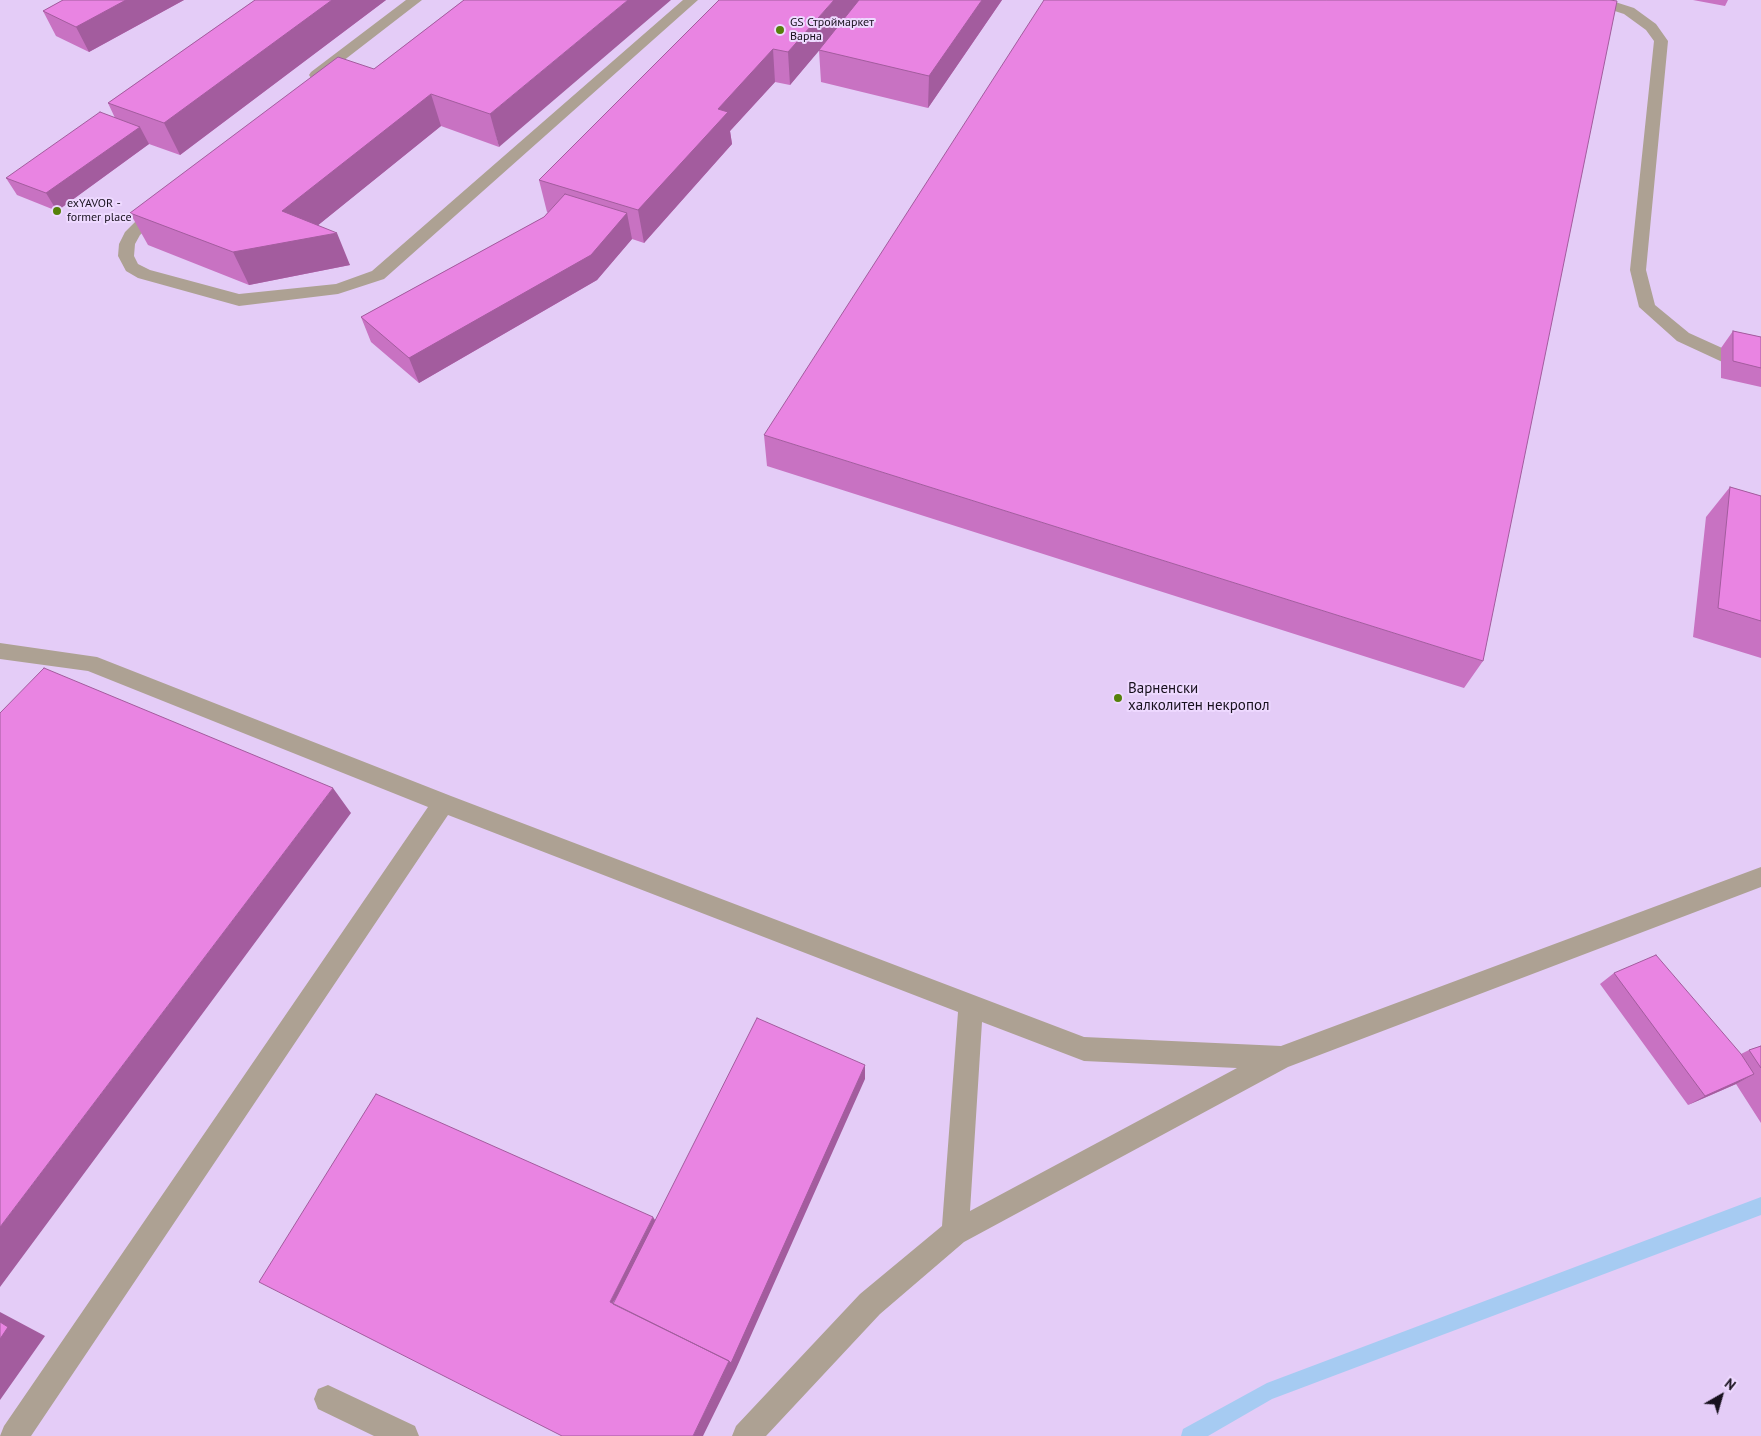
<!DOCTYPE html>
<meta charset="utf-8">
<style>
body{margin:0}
#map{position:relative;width:1761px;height:1436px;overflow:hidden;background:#eed9ff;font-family:"PT Sans",sans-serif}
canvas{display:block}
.north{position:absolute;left:1696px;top:1371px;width:50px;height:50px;-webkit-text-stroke:4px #eed9ff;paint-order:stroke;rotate:38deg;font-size:14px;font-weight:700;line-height:20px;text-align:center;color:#18111e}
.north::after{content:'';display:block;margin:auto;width:18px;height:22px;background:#18111e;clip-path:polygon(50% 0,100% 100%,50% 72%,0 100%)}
</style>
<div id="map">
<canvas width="1761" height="1436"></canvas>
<div class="north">N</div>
</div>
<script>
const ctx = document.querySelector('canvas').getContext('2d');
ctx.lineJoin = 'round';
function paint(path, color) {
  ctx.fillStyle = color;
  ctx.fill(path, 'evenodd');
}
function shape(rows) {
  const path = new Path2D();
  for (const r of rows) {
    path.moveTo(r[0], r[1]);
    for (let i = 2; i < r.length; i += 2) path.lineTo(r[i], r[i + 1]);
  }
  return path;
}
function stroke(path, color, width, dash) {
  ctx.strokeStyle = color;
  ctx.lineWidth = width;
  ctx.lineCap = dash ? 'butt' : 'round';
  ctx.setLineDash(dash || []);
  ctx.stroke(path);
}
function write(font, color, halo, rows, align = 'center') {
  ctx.font = font + ' "PT Sans",sans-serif';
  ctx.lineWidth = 4;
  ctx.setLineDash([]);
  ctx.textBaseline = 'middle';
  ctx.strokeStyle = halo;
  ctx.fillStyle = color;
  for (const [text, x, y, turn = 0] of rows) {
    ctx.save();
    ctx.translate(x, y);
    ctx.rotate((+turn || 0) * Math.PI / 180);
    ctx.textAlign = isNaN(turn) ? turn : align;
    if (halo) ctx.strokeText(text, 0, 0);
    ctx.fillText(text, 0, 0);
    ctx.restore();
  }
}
const built = shape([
 [0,0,1761,0,1761,1436,0,1436]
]);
const stream = shape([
 [1761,1197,1761,1215,1272,1399,1208,1436,1181,1436,1183,1429,1267,1383,1761,1197]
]);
const service = shape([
 [406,0,422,0,321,78,311,78,309,75,311,72,406,0],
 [683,0,698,0,384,279,338,294,239,306,138,278,126,271,118,256,119,244,125,232,140,217,149,201,155,199,163,204,152,224,140,235,135,244,134,256,138,264,150,270,239,294,336,284,372,271,683,0],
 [1588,0,1609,0,1634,8,1656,24,1668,41,1646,270,1655,305,1689,333,1742,357,1761,362,1761,374,1731,366,1677,341,1639,307,1630,270,1654,41,1646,30,1624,14,1590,3,1588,0],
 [0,643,97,657,451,796,1084,1037,1281,1046,1761,867,1761,887,1288,1067,964,1242,880,1314,766,1436,732,1436,736,1426,860,1294,942,1226,958,1012,448,815,31,1436,0,1436,4,1426,428,807,88,671,0,659,0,643],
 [982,1022,1084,1061,1237,1068,970,1211,982,1022],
 [328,1385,415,1426,419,1436,374,1436,318,1409,314,1399,318,1389,328,1385]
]);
const wall = shape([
 [63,0,184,0,89,52,56,36,43,11],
 [255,0,386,0,180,155,149,144,57,211,17,195,6,178,115,118,108,103],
 [464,0,499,147,441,126,318,225,350,265,249,285,148,245,130,213,374,69],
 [1002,0,928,108,821,82,819,50,790,85,775,82,730,131,732,144,644,243,632,239,597,280,419,383,371,342,361,317,544,217,548,212,547,212,539,180,692,28],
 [1693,0,1728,0,1725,6],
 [1733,331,1761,337,1761,387,1721,378,1721,348],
 [764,435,1483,661,1464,688,767,466],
 [1730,487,1761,496,1761,658,1693,637,1706,517],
 [1614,973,1741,1054,1749,1050,1761,1046,1761,1123,1736,1084,1688,1105,1600,984]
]);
const shadedWall = shape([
 [126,0,184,0,89,52,76,27],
 [332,0,386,0,180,155,164,123],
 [628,0,671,0,499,147,490,114],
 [834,0,862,0,790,85,788,52],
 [982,0,1002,0,928,108,929,76],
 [773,49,775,82,730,131,732,144,644,243,638,210,718,109],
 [431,94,441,126,301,239,337,233,350,265,249,285,233,252,282,211],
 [140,127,149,144,57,211,46,193],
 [627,213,632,239,597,280,419,383,409,358],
 [333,788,351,813,0,1287,0,1227],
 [865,1065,865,1079,736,1369,703,1436,693,1436,729,1361],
 [1754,1074,1736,1084,1688,1105,1705,1096],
 [653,1217,662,1230,612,1304,610,1302],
 [0,1312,45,1336,0,1400]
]);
const building = shape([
 [63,0,126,0,76,27,43,11,63,0],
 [255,0,332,0,164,123,108,103,255,0],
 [464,0,628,0,490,114,431,94,282,211,337,233,233,252,130,213,338,57,374,69,464,0],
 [719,0,834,0,788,52,773,49,718,109,728,112,638,210,539,180,719,0],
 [859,0,982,0,929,76,819,50,859,0],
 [1044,0,1610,0,1617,1,1483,661,764,435,1044,0],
 [100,112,140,127,46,193,6,178,100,112],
 [565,194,627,213,591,255,409,358,361,317,544,217,565,194],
 [1733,331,1761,337,1761,368,1733,361,1733,331],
 [1730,487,1761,496,1761,621,1718,608,1730,487],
 [44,668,333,788,0,1227,0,713,44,668],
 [1656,955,1741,1054,1754,1074,1705,1096,1614,973,1656,955],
 [757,1018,865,1065,731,1363,729,1361,613,1304,757,1018],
 [1761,1046,1761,1068,1749,1050,1761,1046],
 [376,1094,653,1217,610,1302,729,1361,693,1436,562,1436,259,1282,376,1094],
 [0,1322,8,1327,0,1339,0,1322]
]);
const markers = [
 [780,30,5,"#55810a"],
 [57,211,5,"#55810a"],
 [1118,698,5,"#55810a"]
];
const farPoinames = [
 ["GS Строймаркет",790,23],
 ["Варна",790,37],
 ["exYAVOR -",67,204],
 ["former place",67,218]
];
const poiNames = [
 ["Варненски",1128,689],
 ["халколитен некропол",1128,706]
];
paint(built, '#e4ccf7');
paint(stream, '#a6cbf2');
paint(service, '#ada193');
paint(wall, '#c872c2');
paint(shadedWall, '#a35c9e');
paint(building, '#e984e2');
stroke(building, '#a35c9e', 1);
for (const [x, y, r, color] of markers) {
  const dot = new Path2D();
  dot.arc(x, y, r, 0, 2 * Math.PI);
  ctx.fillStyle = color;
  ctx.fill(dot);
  stroke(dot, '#eed9ff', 2);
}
write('12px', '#18111e', '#eed9ff', farPoinames, 'left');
write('15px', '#18111e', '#eed9ff', poiNames, 'left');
</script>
